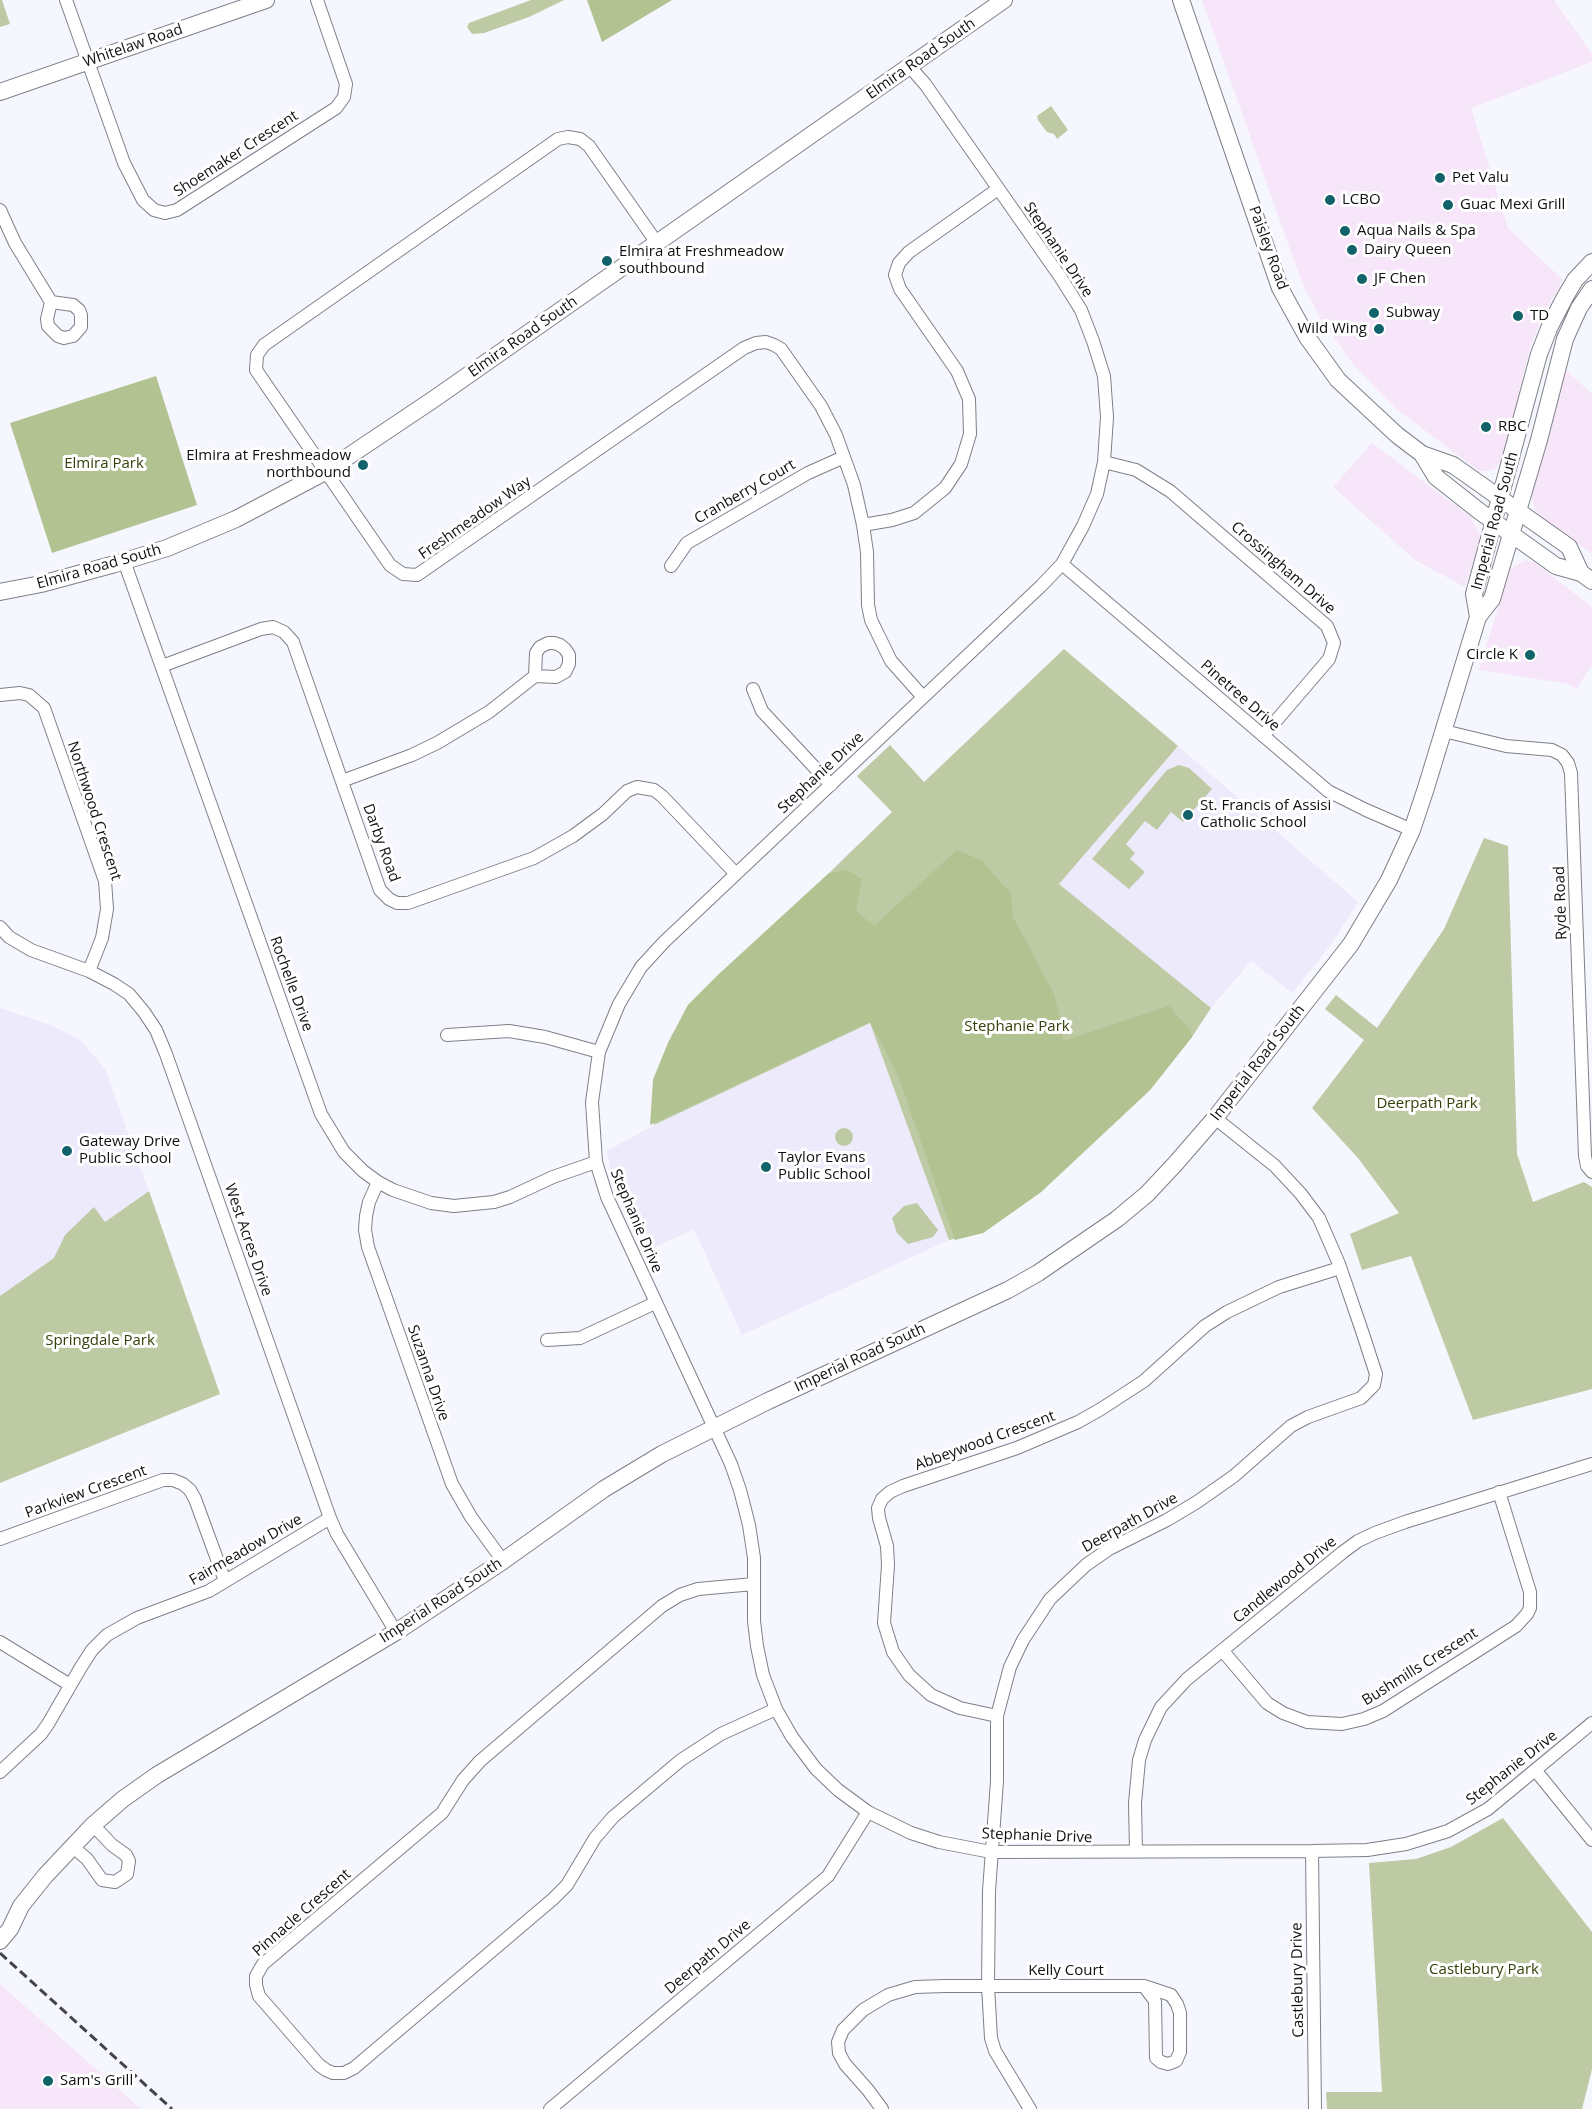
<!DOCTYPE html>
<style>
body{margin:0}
canvas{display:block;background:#f5f6fe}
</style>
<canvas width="1592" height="2109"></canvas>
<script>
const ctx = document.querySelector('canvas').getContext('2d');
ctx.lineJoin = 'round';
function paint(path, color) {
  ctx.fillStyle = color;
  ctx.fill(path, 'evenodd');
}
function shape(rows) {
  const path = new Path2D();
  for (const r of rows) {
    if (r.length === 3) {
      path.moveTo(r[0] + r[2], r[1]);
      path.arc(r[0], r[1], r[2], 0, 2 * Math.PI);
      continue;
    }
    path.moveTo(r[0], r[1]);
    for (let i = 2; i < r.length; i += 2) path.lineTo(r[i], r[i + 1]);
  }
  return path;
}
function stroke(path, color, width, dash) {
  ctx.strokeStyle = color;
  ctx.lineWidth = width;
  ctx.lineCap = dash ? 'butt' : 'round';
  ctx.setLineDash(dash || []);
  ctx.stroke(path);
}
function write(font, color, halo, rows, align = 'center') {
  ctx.font = font + ' "Open Sans",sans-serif';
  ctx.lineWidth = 6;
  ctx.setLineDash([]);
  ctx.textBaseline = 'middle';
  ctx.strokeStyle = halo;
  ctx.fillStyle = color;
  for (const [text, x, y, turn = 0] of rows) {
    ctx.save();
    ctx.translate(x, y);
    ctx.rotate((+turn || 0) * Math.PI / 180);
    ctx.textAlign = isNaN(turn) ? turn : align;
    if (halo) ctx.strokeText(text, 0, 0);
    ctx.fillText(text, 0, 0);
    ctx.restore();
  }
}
const commercial = shape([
 [1202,0,1554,0,1592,54,1592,62,1471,108,1508,228,1563,280,1547,308,1531,344,1519,391,1516,414,1502,461,1495,469,1487,471,1479,471,1395,408,1353,364,1322,321,1304,287,1291,252],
 [1565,369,1592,394,1592,554,1539,515,1533,504,1531,492],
 [1372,443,1471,517,1481,538,1465,587,1415,560,1333,487],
 [1525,560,1534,562,1592,607,1592,665,1576,689,1569,684,1479,670,1510,569],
 [0,1984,141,2109,0,2109]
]);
const education = shape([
 [1178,746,1358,902,1330,946,1292,993,1251,961,1211,1008,1058,884],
 [0,1008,51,1025,80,1040,105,1069,149,1191,0,1296],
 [870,1023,949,1240,742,1335,694,1229,645,1252,613,1183,607,1151,654,1125]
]);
const green = shape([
 [0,0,2,0,10,24,0,27],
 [531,0,564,0,529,17,484,33,472,34,467,27,469,23],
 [1051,106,1068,130,1057,139,1054,134,1047,132,1038,120,1037,116],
 [1064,649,1178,746,1059,884,1211,1008,1192,1037,1150,1090,1041,1192,983,1233,949,1240,870,1023,654,1125,653,1080,668,1043,688,1005,718,975,828,874,892,812,857,776,890,745,924,782],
 [1179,765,1189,768,1212,789,1183,822,1171,812,1157,830,1145,821,1126,844,1135,853,1130,859,1145,872,1129,889,1092,859,1167,770],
 [1484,838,1508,846,1517,1154,1533,1202,1584,1182,1592,1187,1592,1389,1473,1420,1411,1256,1362,1270,1350,1234,1399,1213,1358,1158,1312,1108,1364,1040,1325,1009,1336,995,1377,1028,1444,929],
 [844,1137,9],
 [149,1191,220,1394,0,1483,0,1296,54,1258,65,1235,94,1207,105,1222],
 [917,1203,938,1230,933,1237,908,1244,897,1233,892,1218,904,1206],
 [1503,1818,1592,1932,1592,2069,1582,2109,1327,2109,1326,2092,1382,2092,1369,1863,1416,1859,1451,1847]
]);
const forest = shape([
 [587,0,672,0,602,42],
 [156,376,197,505,52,553,10,423],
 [957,850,981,860,1011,894,1013,917,1054,994,1063,1031,1063,1041,1169,1006,1190,1030,1192,1037,1150,1090,1041,1192,983,1233,955,1240,898,1075,870,1022,650,1125,653,1080,668,1043,688,1005,718,975,828,874,847,870,862,879,856,911,874,926]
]);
const street = shape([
 [66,0,124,163,143,200,154,210,165,213,177,210,336,108,344,97,346,84,317,0],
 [910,67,925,84,1061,278,1081,310,1093,341,1104,376,1107,417,1104,462,1097,494,1083,526,1062,564,1041,586,664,942,641,967,619,1004,599,1052,592,1102,596,1162,607,1197,731,1464,740,1490,749,1525,754,1558,754,1621,757,1646,763,1675,776,1709,792,1737,816,1769,838,1790,868,1812,911,1833,939,1842,991,1852,1312,1851,1367,1850,1406,1844,1448,1831,1488,1809,1592,1723],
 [0,210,15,243,51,302],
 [657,243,589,146,580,139,568,137,558,139,264,345,257,355,256,370,390,565,403,574,417,575,744,348,756,343,766,342,774,345,781,349,821,406,836,435,854,485,863,525,867,552,868,605,871,620,891,661,923,697],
 [51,302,73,305,79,310,81,315,81,327,73,336,64,338,58,336,48,326,47,319,51,302],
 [1104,462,1136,470,1170,491,1327,626,1334,643,1329,659,1263,736],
 [863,525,892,520,914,513,945,488,961,464,970,434,969,399,957,371,900,289,895,275,899,263,909,252,998,189],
 [124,561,321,1114,344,1152,363,1171,378,1182,393,1190,431,1203,454,1206,494,1202,510,1197,553,1177,596,1162],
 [1062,564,1328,791,1366,810,1412,830],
 [671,566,687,543,808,473,844,457],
 [162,666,261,629,273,627,284,632,293,642,380,890,389,899,397,903,408,903,534,858,573,836,603,814,627,791,637,787,654,790,662,796,736,874],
 [753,689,762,711,831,785],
 [0,695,20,693,29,695,44,708,105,881,107,909,102,938,89,971],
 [1444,731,1506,746,1552,750,1562,755,1568,763,1571,773,1585,1156,1587,1166,1592,1172],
 [342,781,412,755,437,743,489,712,535,676,556,677,565,672,569,664,569,655,565,649,560,645,554,643,548,643,540,647,536,653,535,676],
 [0,927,9,937,31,950,89,971,114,984,129,994,144,1012,156,1030,166,1054,330,1518,337,1534,396,1632],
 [447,1035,509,1031,545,1037,599,1052],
 [378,1182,369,1202,366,1216,365,1230,368,1247,452,1484,471,1517,503,1561],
 [547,1340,580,1338,655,1303],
 [0,1539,163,1480,173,1480,183,1484,190,1490,195,1499,225,1581],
 [754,1584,698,1589,680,1595,662,1606,480,1761,463,1780,442,1813,263,1964,256,1976,256,1985,259,1996,319,2065,326,2070,333,2073,344,2073,354,2068,553,1899,567,1885,595,1838,613,1817,681,1760,721,1734,776,1709],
 [0,1642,70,1685],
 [1222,1650,1267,1703,1283,1713,1307,1722,1342,1724,1364,1719,1383,1711,1516,1626,1527,1614,1530,1608,1530,1592,1499,1492],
 [997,1716,960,1708,931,1695,909,1675,893,1652,884,1623,888,1565,887,1546,879,1518,878,1508,882,1499,890,1492,903,1486,1017,1448,1078,1422,1101,1409,1144,1381,1205,1326,1227,1312,1279,1287,1340,1268],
 [1536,1771,1592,1840],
 [0,1772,41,1734,48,1724,81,1667,92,1650,107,1635,137,1618,209,1591,330,1518],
 [73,1847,87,1859,102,1880,115,1882,127,1874,129,1861,126,1855,112,1845,93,1825],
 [1312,1851,1315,2109],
 [1136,1852,1135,1803,1139,1760,1145,1740,1161,1707,1187,1679,1343,1552,1358,1541,1375,1533,1405,1522,1592,1464],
 [550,2109,828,1876,868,1812],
 [882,2109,868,2090,845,2064,839,2053,838,2042,843,2030,863,2010,888,1995,915,1987,945,1986,1144,1986,1155,2001,1156,2058,1161,2062,1168,2064,1176,2061,1180,2052,1180,2013,1177,2004,1171,1995,1144,1986],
 [1030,2109,995,2051,991,2038,988,1986,989,1891,997,1781,997,1716,1010,1667,1023,1640,1050,1599,1086,1565,1109,1549,1167,1520,1197,1502,1234,1476,1291,1426,1308,1417,1361,1398,1374,1385,1376,1374,1362,1331,1339,1264,1319,1218,1301,1194,1275,1166,1215,1118]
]);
const secondary = shape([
 [1181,0,1280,288,1307,337,1338,380,1397,435,1422,454,1453,465,1569,547,1581,573],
 [0,92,266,0],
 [1422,454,1436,477,1479,511,1556,566,1581,573,1592,581],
 [0,592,41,584,115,564,167,548,236,519,325,472,434,399,1004,0],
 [1478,617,1474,594,1539,354,1550,326,1565,297,1575,280,1592,262],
 [0,1941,10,1929,21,1906,45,1876,93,1825,123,1799,157,1775,396,1632,503,1561,604,1489,662,1454,768,1401,1008,1290,1038,1273,1117,1219,1147,1194,1176,1163,1215,1118,1351,944,1389,880,1412,830,1426,788,1478,617,1492,599,1539,440,1565,339,1579,308,1592,289]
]);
const rail = shape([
 [0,1953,172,2109]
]);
const markers = [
 [1440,178,6,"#126269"],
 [1330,200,6,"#126269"],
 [1448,205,6,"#126269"],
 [1345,231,6,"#126269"],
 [1352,250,6,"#126269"],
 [607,261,6,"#126269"],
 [1362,279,6,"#126269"],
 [1374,313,6,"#126269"],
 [1518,316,6,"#126269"],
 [1379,329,6,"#126269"],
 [1486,427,6,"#126269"],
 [363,465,6,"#126269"],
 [1530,655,6,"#126269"],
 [1188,815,6,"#126269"],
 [67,1151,6,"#126269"],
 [766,1167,6,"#126269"],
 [48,2081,6,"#126269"]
];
const streetNames = [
 ["Whitelaw Road",133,46,-19],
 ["Elmira Road South",921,59,-35],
 ["Shoemaker Crescent",236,154,-33],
 ["Paisley Road",1268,248,70],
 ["Stephanie Drive",1058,250,56],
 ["Elmira Road South",523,337,-35],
 ["Cranberry Court",745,492,-30],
 ["Freshmeadow Way",475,518,-35],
 ["Imperial Road South",1495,521,-75],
 ["Elmira Road South",99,567,-16],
 ["Crossingham Drive",1283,568,41],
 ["Pinetree Drive",1240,696,41],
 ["Stephanie Drive",821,773,-43],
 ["Northwood Crescent",94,811,72],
 ["Darby Road",381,843,70],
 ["Ryde Road",1561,903,-92],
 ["Rochelle Drive",291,984,70],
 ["Imperial Road South",1258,1063,-52],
 ["Stephanie Drive",636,1221,67],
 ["West Acres Drive",248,1240,71],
 ["Imperial Road South",860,1358,-25],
 ["Suzanna Drive",428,1373,71],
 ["Abbeywood Crescent",985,1441,-20],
 ["Parkview Crescent",86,1492,-20],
 ["Deerpath Drive",1130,1523,-29],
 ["Fairmeadow Drive",246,1550,-30],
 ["Candlewood Drive",1285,1580,-39],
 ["Imperial Road South",441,1601,-33],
 ["Bushmills Crescent",1420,1667,-32],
 ["Stephanie Drive",1512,1768,-38],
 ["Stephanie Drive",1037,1836,2],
 ["Pinnacle Crescent",302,1913,-41],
 ["Deerpath Drive",708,1957,-40],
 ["Kelly Court",1066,1971],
 ["Castlebury Drive",1298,1980,-91]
];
const poiNames = [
 ["Pet Valu",1452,178],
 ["LCBO",1342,200],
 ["Guac Mexi Grill",1460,205],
 ["Aqua Nails & Spa",1357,231],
 ["Dairy Queen",1364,250],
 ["Elmira at Freshmeadow",619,252],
 ["southbound",619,269],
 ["JF Chen",1374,279],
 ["Subway",1386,313],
 ["TD",1530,316],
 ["Wild Wing",1367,329,"right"],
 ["RBC",1498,427],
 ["Elmira at Freshmeadow",351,456,"right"],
 ["northbound",351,473,"right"],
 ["Circle K",1518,655,"right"],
 ["St. Francis of Assisi",1200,806],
 ["Catholic School",1200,823],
 ["Gateway Drive",79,1142],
 ["Public School",79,1159],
 ["Taylor Evans",778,1158],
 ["Public School",778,1175],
 ["Sam's Grill",60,2081]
];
const parkNames = [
 ["Elmira Park",104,464],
 ["Stephanie Park",1017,1027],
 ["Deerpath Park",1427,1104],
 ["Springdale Park",100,1341],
 ["Castlebury Park",1484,1970]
];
paint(commercial, '#f7e6f9');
paint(education, '#edeafc');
paint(green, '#bdcaa3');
paint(forest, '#b2c291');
stroke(street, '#7e8088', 14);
stroke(secondary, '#7e8088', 18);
stroke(street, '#fff', 12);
stroke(secondary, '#fff', 16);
stroke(rail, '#434448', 3, [9, 4.5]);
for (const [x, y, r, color] of markers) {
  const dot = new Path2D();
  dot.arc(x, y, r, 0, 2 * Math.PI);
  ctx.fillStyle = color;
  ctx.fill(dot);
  stroke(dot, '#fff', 2);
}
write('15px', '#0f1013', '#fff', streetNames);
write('15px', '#0f1013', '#fff', poiNames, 'left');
write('15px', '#334108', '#fff', parkNames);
</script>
